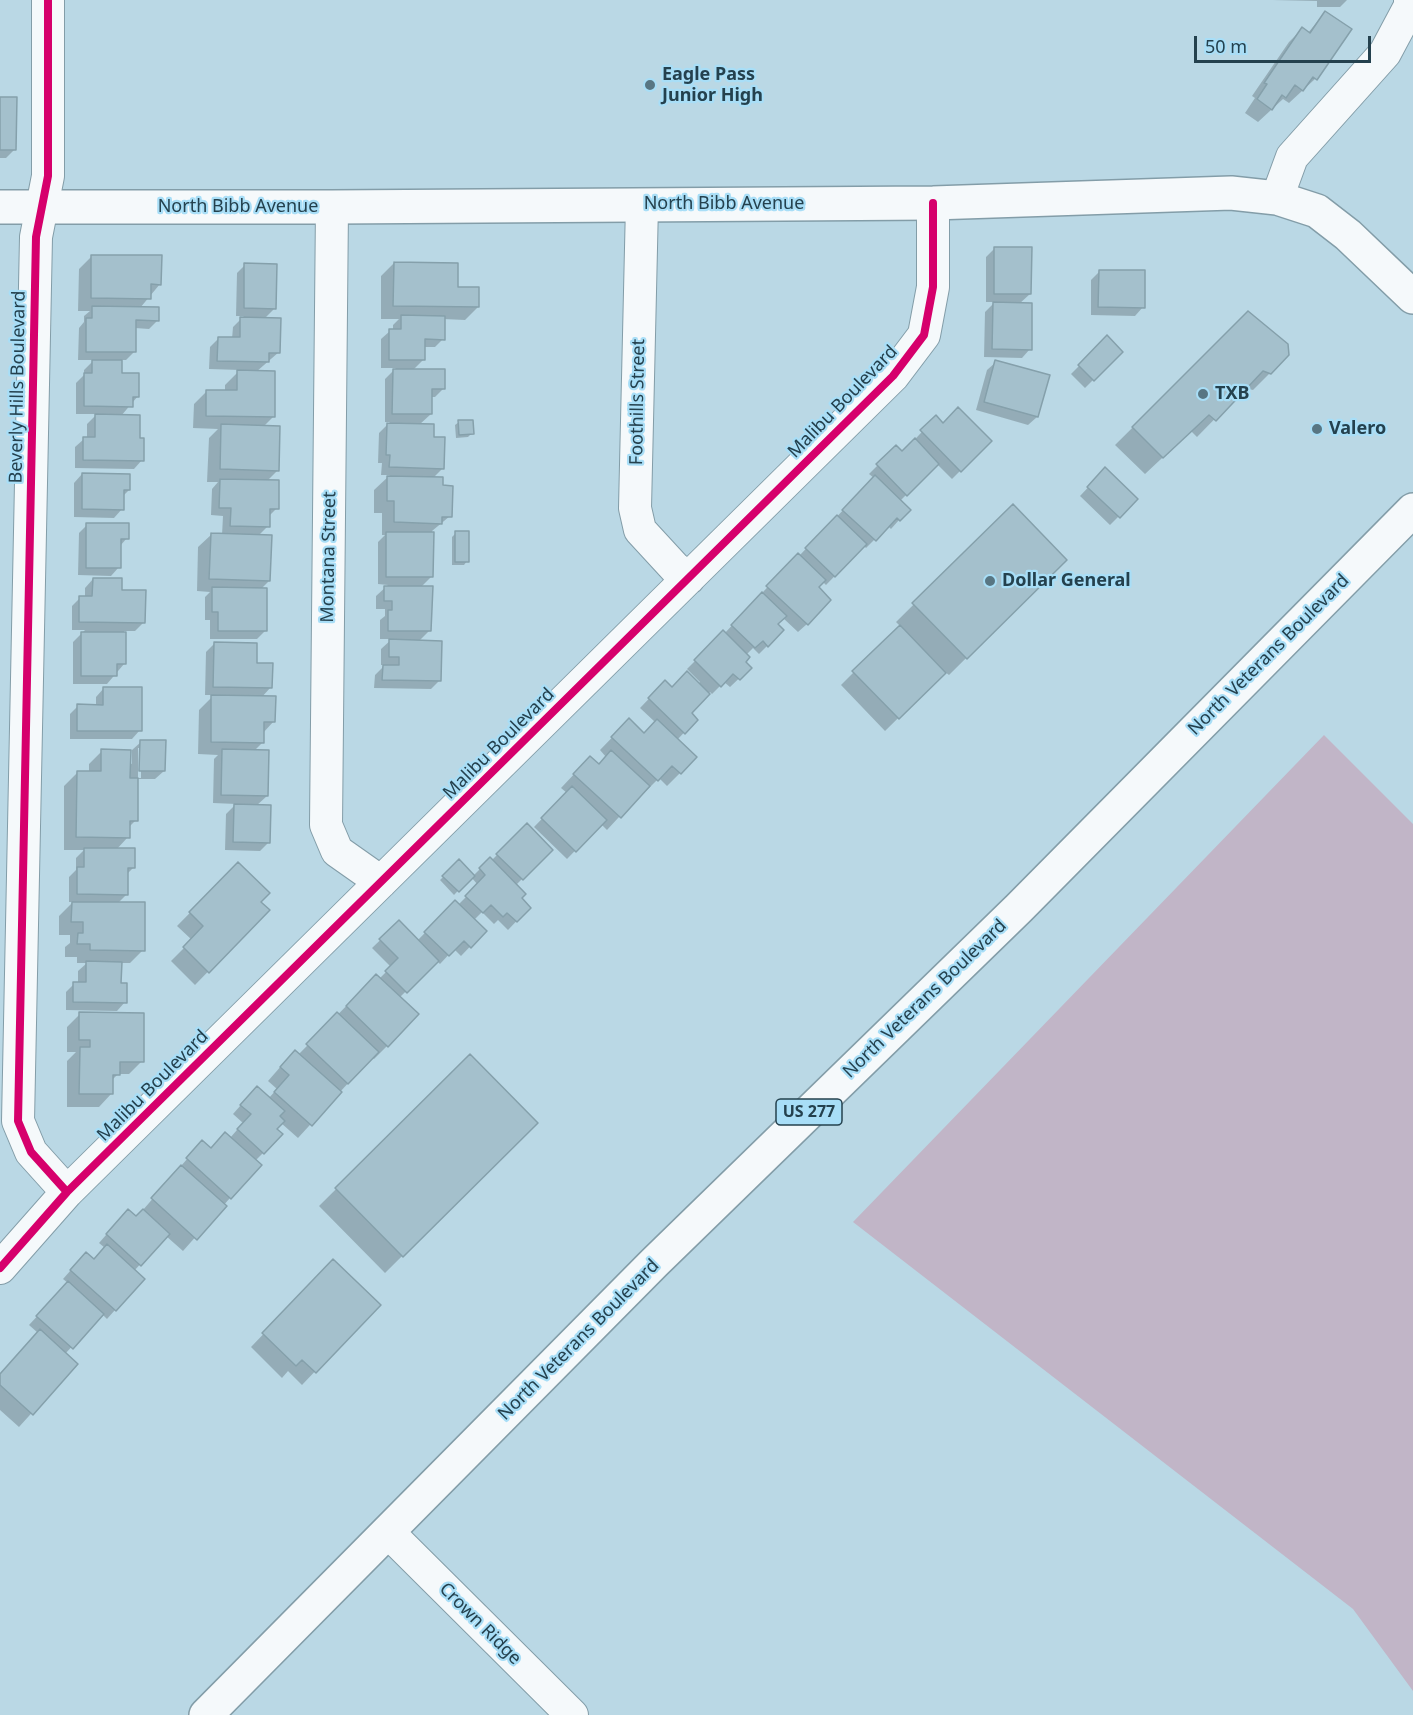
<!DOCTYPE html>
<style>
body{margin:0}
#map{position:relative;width:1413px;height:1715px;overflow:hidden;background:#bad8e5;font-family:"Noto Sans",sans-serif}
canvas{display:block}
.scale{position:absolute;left:1194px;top:36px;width:177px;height:27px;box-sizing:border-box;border:3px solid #24414e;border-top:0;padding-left:8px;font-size:18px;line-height:21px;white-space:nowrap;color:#24414e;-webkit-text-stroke:4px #a8def7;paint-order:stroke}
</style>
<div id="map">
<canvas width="1413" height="1715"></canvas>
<div class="scale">50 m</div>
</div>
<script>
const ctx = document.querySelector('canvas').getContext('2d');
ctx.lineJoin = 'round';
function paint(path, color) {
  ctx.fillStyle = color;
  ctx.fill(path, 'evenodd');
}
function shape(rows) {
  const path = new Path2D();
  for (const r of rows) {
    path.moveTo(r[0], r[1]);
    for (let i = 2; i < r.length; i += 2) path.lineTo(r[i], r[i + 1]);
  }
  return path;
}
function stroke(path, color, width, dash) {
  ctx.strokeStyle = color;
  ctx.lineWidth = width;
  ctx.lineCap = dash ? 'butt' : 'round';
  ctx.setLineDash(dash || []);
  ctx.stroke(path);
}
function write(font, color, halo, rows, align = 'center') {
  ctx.font = font + ' "Noto Sans",sans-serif';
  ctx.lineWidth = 4.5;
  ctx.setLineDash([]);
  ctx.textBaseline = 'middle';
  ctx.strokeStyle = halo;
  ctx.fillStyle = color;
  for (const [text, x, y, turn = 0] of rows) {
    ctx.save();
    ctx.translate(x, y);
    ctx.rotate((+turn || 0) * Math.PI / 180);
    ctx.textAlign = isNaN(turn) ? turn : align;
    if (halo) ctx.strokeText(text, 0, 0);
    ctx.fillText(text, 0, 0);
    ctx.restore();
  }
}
const green = shape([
 [1324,735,1413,824,1413,1691,1353,1609,853,1222]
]);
const shadow = shape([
 [1272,0,1347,0,1340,7,1317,7,1317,1],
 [1325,12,1315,79,1289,103,1283,99,1258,122,1245,113,1255,98,1252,96,1289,42,1302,29,1308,33],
 [0,99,15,149,6,158,0,158],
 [995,248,1030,294,1019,304,1030,349,1022,358,984,357,985,312,995,302,986,302,986,257],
 [92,256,160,284,140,308,158,320,149,329,135,328,135,351,126,360,121,360,121,375,138,396,121,416,138,439,142,460,134,469,75,468,75,447,84,439,87,439,87,424,97,414,76,414,76,383,84,375,84,370,94,360,78,360,79,328,84,322,84,316,90,311,78,311,79,269],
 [394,263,456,289,478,307,465,320,443,319,443,339,435,347,424,347,424,359,413,370,443,389,435,397,431,397,431,414,419,425,432,439,443,468,432,479,442,487,450,516,432,531,432,576,420,588,429,631,418,642,439,681,431,689,374,688,375,675,385,665,381,665,381,649,392,639,380,639,380,620,385,616,385,609,376,609,376,596,388,585,378,584,378,542,385,535,382,535,382,513,374,513,374,490,390,475,381,475,382,463,378,463,379,433,390,422,385,422,385,379,396,368,381,368,381,339,390,331,393,331,393,325,399,319,381,319,381,276],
 [245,265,275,308,264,319,279,352,256,372,274,416,263,427,278,470,267,481,277,508,268,517,268,526,258,536,269,581,261,589,265,631,257,639,210,639,210,620,205,620,205,597,210,592,197,591,198,547,212,534,222,535,223,516,211,515,212,489,218,482,207,482,209,438,218,429,193,428,194,404,207,391,225,392,225,385,240,370,209,369,210,347,218,339,232,339,233,327,244,316,236,316,237,273],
 [1099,272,1143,307,1135,316,1091,315,1091,280],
 [1248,313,1270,373,1253,390,1245,388,1197,437,1191,431,1145,474,1115,445],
 [1107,338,1121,352,1085,388,1071,374],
 [996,362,1037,417,1028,425,976,410,987,370],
 [936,417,943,425,990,441,952,479,937,464,900,501,909,510,899,520,891,529,888,526,866,548,864,546,826,585,823,582,817,587,807,624,798,632,783,618,776,625,767,646,759,654,753,648,746,655,744,662,750,668,730,687,724,682,712,694,710,692,690,713,696,720,677,740,680,773,667,786,659,778,644,793,643,791,607,830,601,824,567,859,534,827,567,793,561,788,577,771,598,765,606,757,600,750,629,720,643,734,655,722,640,708,665,682,671,689,698,684,700,682,687,669,723,633,724,634,790,563,799,556,874,478,869,474,896,447,902,453],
 [459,422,472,433,468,437,456,438,455,425],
 [82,474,129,490,123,496,122,509,114,518,74,517,74,483],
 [1097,478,1136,499,1110,525,1080,496],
 [1013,506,1065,560,949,675,945,672,885,731,841,685,900,626,896,622],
 [87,525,127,538,120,546,119,567,111,576,78,575,79,533],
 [456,533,467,561,464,565,452,565,452,537],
 [93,579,121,591,144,622,135,631,124,631,124,664,107,684,73,684,73,642,85,630,72,630,72,606,80,598,85,598,85,588],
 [214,644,255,664,271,687,261,698,274,721,263,733,263,742,254,751,267,796,256,806,269,842,260,851,225,850,226,814,236,804,213,803,214,759,218,755,198,754,199,710,214,695,205,695,206,652],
 [104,688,140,730,132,739,70,739,70,714,78,706,96,706,96,697],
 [141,742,164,771,155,779,137,779,136,820,128,828,128,837,116,850,133,868,127,874,127,894,117,904,143,950,130,963,120,963,120,984,125,1002,117,1011,66,1010,66,992,74,984,78,984,78,971,87,963,77,963,77,957,65,957,65,947,70,943,70,935,59,935,59,916,73,902,69,902,69,877,76,870,76,858,84,850,64,850,64,786,77,773,89,773,89,764,102,751,132,764,132,750],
 [138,748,141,748,141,778,138,778],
 [527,825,551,850,516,885,520,898,529,908,508,930,498,920,494,924,482,912,474,920,485,931,461,956,454,949,440,964,437,961,399,998,387,1046,374,1059,372,1057,298,1138,281,1123,275,1129,263,1153,255,1161,230,1198,183,1251,166,1236,134,1271,115,1310,107,1319,102,1314,65,1354,76,1364,19,1427,0,1410,0,1375,38,1333,29,1325,68,1283,63,1279,78,1262,93,1260,105,1248,99,1243,120,1219,136,1218,194,1151,210,1150,230,1138,243,1123,233,1114,248,1097,268,1099,277,1089,268,1081,282,1065,298,1055,363,989,379,979,391,967,372,948,399,922,417,941,455,902,458,905,478,885,471,877,454,895,440,880,459,862,473,876,490,859,491,861],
 [238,864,259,902,268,910,195,985,171,961,192,940,177,926],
 [80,1014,142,1061,129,1074,118,1074,112,1080,112,1093,99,1107,67,1107,67,1061,76,1052,67,1052,67,1027],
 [470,1056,536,1123,385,1273,319,1206],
 [321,1274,378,1305,302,1385,288,1371,282,1378,251,1347]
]);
const building = shape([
 [1325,11,1352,29,1317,80,1313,77,1303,91,1295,85,1286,98,1282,95,1272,110,1257,99,1267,84,1264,83,1302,27,1310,33,1325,11],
 [0,97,17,97,16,150,0,150,0,97],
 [994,247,1032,247,1031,294,994,294,994,247],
 [91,255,162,255,161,285,151,284,151,299,91,298,91,255],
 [394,262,458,263,458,287,479,287,479,307,393,306,394,262],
 [244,263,277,264,276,309,244,308,244,263],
 [1099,270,1145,270,1145,308,1098,307,1099,270],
 [993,302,1032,303,1032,350,992,349,993,302],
 [92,306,159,307,159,321,136,320,136,352,86,352,86,318,92,318,92,306],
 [1248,311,1288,344,1289,355,1271,374,1263,371,1216,421,1209,415,1163,458,1132,427,1248,311],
 [401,315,445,316,445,340,425,339,425,360,389,360,389,329,401,329,401,315],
 [240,317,281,318,280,353,269,353,269,362,217,361,218,337,240,337,240,317],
 [1107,335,1123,352,1094,381,1078,365,1107,335],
 [92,360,122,360,122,373,139,373,139,397,133,397,133,407,84,406,84,373,92,373,92,360],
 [995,360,1050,375,1038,417,984,402,995,360],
 [393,369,445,369,445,389,432,389,432,414,392,414,393,369],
 [237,370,275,371,275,417,206,416,206,390,237,390,237,370],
 [958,407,992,441,961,472,920,430,936,415,943,423,958,407],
 [95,414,140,415,140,438,144,438,144,461,83,460,83,437,95,437,95,414],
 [458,420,473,420,474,434,459,435,458,420],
 [387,423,434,424,434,437,445,437,444,469,389,467,390,455,386,455,387,423],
 [221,424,280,426,279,471,220,469,221,424],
 [915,438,939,464,907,496,876,464,896,445,902,451,915,438],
 [1105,467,1138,499,1120,518,1087,487,1105,467],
 [82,473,130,474,130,490,124,490,124,510,82,509,82,473],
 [875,475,911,510,900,521,897,518,876,541,842,510,875,475],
 [387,476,443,477,443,485,453,486,452,517,442,517,442,524,394,522,394,501,387,501,387,476],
 [220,479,279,480,279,509,270,509,270,527,230,526,231,508,219,508,220,479],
 [1013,504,1067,560,967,659,912,603,1013,504],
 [837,515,867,544,835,577,805,548,837,515],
 [86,523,129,523,129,539,121,539,121,568,86,568,86,523],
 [455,531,469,531,469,562,455,562,455,531],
 [386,532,434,532,433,577,386,577,386,532],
 [211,533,272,535,270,581,209,579,211,533],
 [798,553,826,580,819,587,831,600,808,625,766,586,798,553],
 [93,578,122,578,122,590,146,590,145,623,79,622,79,596,92,596,93,578],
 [384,586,433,586,431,631,388,631,388,610,392,610,392,601,384,601,384,586],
 [212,587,267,588,267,631,218,631,218,612,212,612,212,587],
 [762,592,787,616,778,624,784,630,768,647,763,641,755,648,731,625,762,592],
 [900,625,946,673,899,719,852,671,900,625],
 [723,630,750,657,746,662,752,668,740,680,733,674,721,687,694,660,723,630],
 [81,632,126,632,126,664,117,664,117,676,81,676,81,632],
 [389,639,442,641,441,681,382,680,383,665,399,665,399,657,389,657,389,639],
 [214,642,257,643,257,663,273,663,272,688,213,687,214,642],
 [687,671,710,694,692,713,698,720,685,734,648,698,665,680,672,687,687,671],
 [103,687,142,687,142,731,77,731,77,704,103,705,103,687],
 [211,695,276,696,275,722,264,722,264,743,211,742,211,695],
 [629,718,644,733,657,719,697,757,681,774,672,766,658,781,611,737,629,718],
 [140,740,166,740,165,771,139,771,140,740],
 [101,749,131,750,130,778,138,778,138,821,130,821,130,838,76,837,77,771,101,771,101,749],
 [222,749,269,750,268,796,221,795,222,749],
 [611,750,650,786,621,818,573,774,590,756,599,764,611,750],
 [572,786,607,820,576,852,541,818,572,786],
 [234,804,271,805,270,843,233,842,234,804],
 [527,823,553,850,523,880,496,854,527,823],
 [84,848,135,848,135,868,128,868,128,895,77,894,77,867,84,867,84,848],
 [490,857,526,894,522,898,531,908,517,922,507,913,503,917,491,905,483,913,465,896,485,875,479,868,490,857],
 [459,859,475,876,459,892,442,876,459,859],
 [238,862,270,893,261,902,270,910,209,973,183,947,203,926,189,912,238,862],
 [455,900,487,931,471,948,464,941,449,956,424,932,455,900],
 [72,902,145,902,145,951,90,950,90,944,77,944,78,933,83,933,83,922,71,922,72,902],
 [399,920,439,961,407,993,385,971,398,958,379,939,399,920],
 [86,961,122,962,121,983,127,983,127,1003,73,1002,73,982,86,982,86,961],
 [376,974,419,1014,388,1047,346,1006,376,974],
 [79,1012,144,1013,144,1062,120,1062,120,1075,113,1075,113,1094,79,1094,80,1047,90,1047,90,1040,79,1040,79,1012],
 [337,1012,379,1052,348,1084,306,1044,337,1012],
 [295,1050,342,1092,312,1126,274,1092,289,1075,280,1067,295,1050],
 [470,1054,538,1123,403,1257,335,1188,470,1054],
 [257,1086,285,1111,280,1116,285,1121,277,1129,283,1134,264,1154,237,1129,251,1114,240,1105,257,1086],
 [225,1132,262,1165,231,1199,186,1158,202,1140,211,1148,225,1132],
 [181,1165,227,1206,197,1240,151,1198,181,1165],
 [128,1209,136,1216,143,1209,170,1234,141,1266,106,1234,128,1209],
 [107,1244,145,1279,116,1311,70,1270,86,1252,94,1259,107,1244],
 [333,1259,381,1305,316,1373,302,1360,296,1366,262,1333,333,1259],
 [68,1281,104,1314,73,1349,36,1316,68,1281],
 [40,1329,78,1364,33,1415,0,1385,0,1374,40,1329]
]);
const minor = shape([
 [48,0,48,176,36,237,18,1121,31,1152,67,1192],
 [1277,198,1292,157,1385,53,1410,6,1410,0],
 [642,205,635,508,640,530,675,568,689,578],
 [332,207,326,825,337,851,381,882],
 [0,1268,67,1192,893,376,924,335,933,287,933,203],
 [388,1532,572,1715]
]);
const major = shape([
 [0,207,332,207,933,203,1231,193,1277,198,1317,211,1348,235,1413,297]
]);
const highway = shape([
 [206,1715,654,1263,1019,908,1413,510]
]);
const cycleway = shape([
 [48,0,48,176,36,237,18,1121,31,1152,67,1192],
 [0,1268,67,1192,893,376,924,335,933,287,933,203]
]);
const markers = [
 [650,85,6,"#587683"],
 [1203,394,6,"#587683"],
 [1317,429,6,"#587683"],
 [990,581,6,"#587683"]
];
const shields = [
 [809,1112,66]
];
const shieldNames = [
 ["US 277",809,1112]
];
const poiNames = [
 ["Eagle Pass",662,75],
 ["Junior High",662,96],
 ["TXB",1215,394],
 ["Valero",1329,429],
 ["Dollar General",1002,581]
];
const streetNames = [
 ["North Bibb Avenue",724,204],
 ["North Bibb Avenue",238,207],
 ["Beverly Hills Boulevard",18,387,-89],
 ["Foothills Street",638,402,-89],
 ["Malibu Boulevard",843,402,-46],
 ["Montana Street",329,557,-89],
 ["North Veterans Boulevard",1269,655,-45],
 ["Malibu Boulevard",499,744,-45],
 ["North Veterans Boulevard",925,999,-44],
 ["Malibu Boulevard",153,1086,-45],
 ["North Veterans Boulevard",579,1340,-45],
 ["Crown Ridge",480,1624,45]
];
paint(green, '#c1b5c7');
paint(shadow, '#0003');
paint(building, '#a4c0cc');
stroke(building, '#85a0ab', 1.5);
stroke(minor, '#839da8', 34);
stroke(major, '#839da8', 36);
stroke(highway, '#839da8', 36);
stroke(minor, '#f5f9fb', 32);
stroke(major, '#f5f9fb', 33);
stroke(highway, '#f5f9fb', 33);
stroke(cycleway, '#d6006c', 8);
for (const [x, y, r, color] of markers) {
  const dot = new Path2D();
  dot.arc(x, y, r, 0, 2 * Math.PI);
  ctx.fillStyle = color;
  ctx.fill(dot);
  stroke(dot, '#a8def7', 2);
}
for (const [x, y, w] of shields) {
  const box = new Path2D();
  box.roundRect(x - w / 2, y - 13, w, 26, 4.5);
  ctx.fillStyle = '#a8def7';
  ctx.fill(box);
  stroke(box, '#24414e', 1.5);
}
write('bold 16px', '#24414e', null, shieldNames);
write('bold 18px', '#24414e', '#a8def7', poiNames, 'left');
write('18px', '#24414e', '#a8def7', streetNames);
</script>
